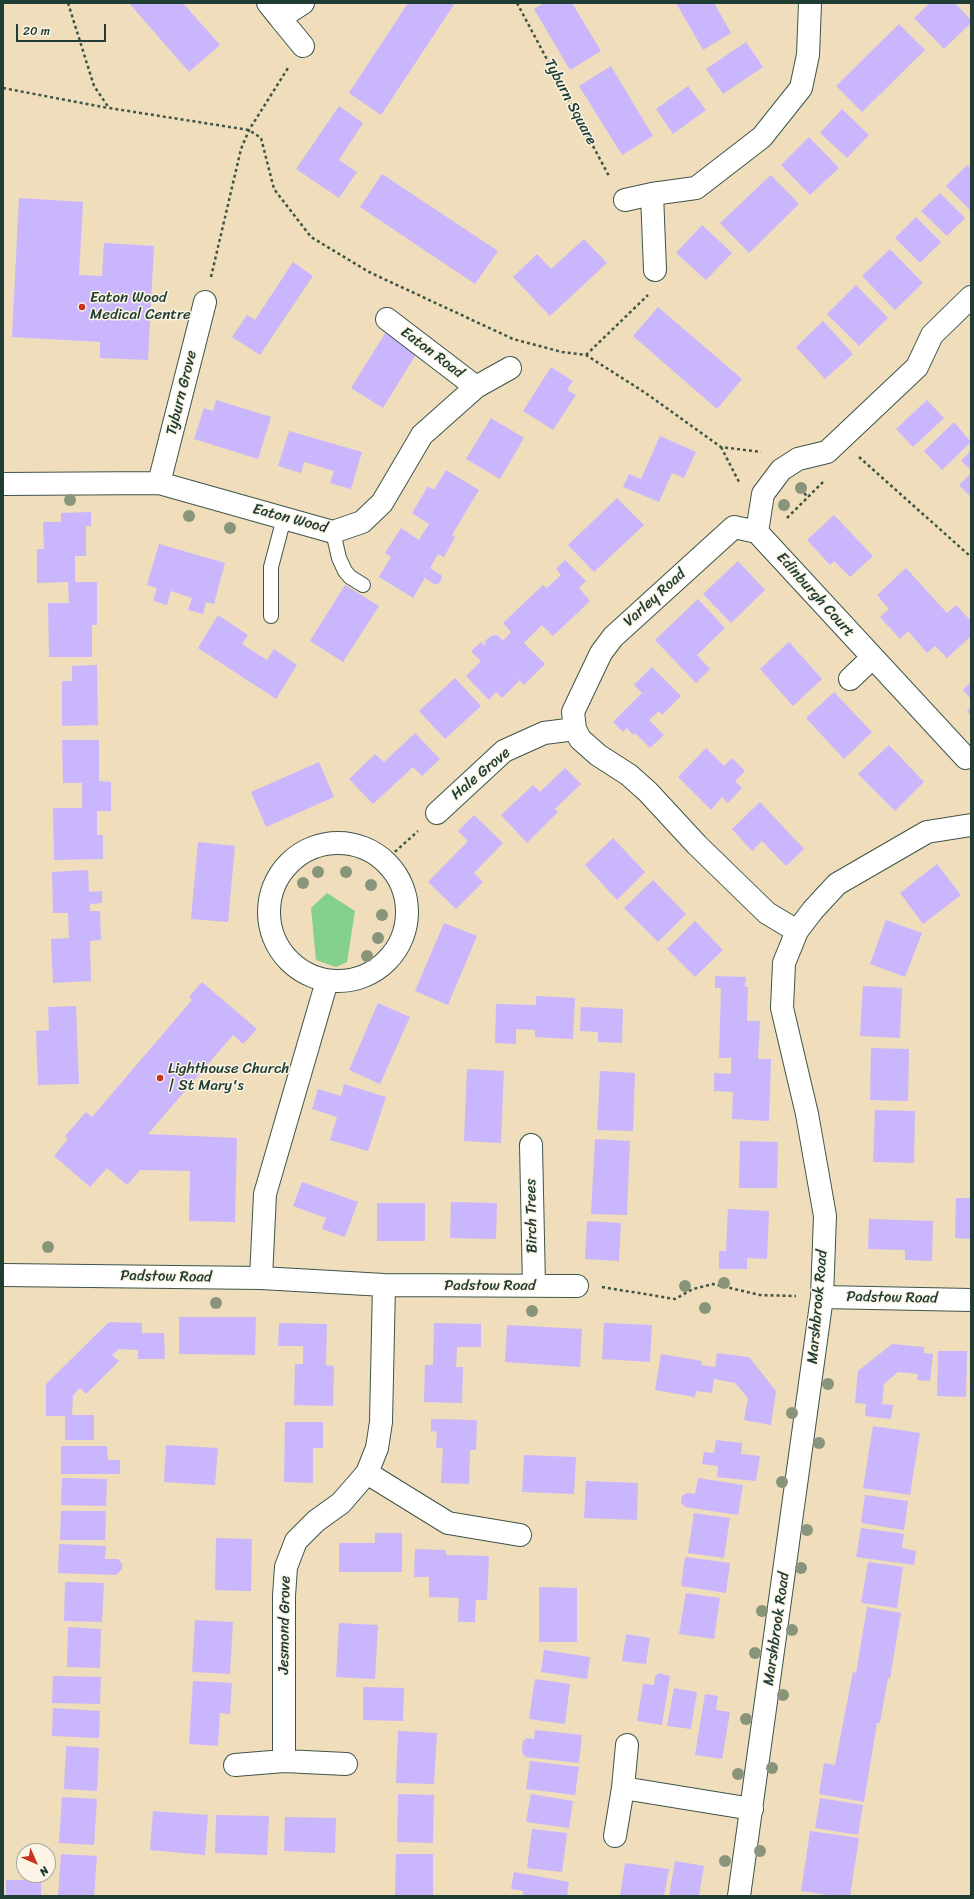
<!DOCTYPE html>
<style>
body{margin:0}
#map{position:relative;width:974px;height:1899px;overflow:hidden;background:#efddbb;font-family:Sriracha,sans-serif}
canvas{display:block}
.frame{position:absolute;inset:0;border:4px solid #1f3d34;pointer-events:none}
.north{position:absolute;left:16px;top:1843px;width:40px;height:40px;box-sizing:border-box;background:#fcf5e5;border:1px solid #a4ab9e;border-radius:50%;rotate:135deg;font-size:11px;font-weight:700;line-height:16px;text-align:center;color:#1f3d34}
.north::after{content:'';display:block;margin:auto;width:14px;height:18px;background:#c8321e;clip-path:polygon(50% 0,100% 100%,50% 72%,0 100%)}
.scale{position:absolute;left:16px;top:24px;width:90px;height:18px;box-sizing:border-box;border:2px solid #1f3d34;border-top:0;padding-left:5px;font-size:12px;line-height:14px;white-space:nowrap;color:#1f3d34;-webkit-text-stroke:3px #fcf5e5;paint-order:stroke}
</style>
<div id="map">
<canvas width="974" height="1899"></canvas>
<div class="frame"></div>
<div class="north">N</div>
<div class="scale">20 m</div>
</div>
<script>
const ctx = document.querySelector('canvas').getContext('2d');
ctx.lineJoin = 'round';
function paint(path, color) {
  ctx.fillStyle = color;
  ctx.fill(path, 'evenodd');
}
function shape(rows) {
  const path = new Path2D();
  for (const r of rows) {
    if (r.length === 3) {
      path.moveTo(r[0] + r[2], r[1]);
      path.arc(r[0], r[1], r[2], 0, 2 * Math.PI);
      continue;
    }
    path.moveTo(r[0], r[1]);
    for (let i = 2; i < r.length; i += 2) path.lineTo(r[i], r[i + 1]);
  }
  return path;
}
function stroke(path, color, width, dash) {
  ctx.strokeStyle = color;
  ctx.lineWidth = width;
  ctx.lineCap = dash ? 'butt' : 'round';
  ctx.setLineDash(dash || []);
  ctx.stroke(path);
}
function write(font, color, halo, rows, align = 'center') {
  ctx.font = font + ' Sriracha,sans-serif';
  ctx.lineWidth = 3;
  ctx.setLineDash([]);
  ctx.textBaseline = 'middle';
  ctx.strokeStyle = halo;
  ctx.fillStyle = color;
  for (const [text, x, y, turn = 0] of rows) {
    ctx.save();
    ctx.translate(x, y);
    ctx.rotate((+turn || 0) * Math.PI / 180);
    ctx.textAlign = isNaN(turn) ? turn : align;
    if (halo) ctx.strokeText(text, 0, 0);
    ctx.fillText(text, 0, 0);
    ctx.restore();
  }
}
const green = shape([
 [327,893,355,911,347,962,336,967,316,960,311,908]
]);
const building = shape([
 [129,3,183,3,220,45,189,72],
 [408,3,455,3,381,115,349,93],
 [544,3,572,3,601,51,570,70,534,9],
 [676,3,714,3,731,33,703,50],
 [930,3,955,3,971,20,971,23,944,49,914,18],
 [899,24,925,50,862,112,836,86],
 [746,42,763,67,723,94,706,69],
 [611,66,653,136,622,155,579,86],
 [688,86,706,110,673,134,656,109],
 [339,106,363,123,339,160,357,172,339,198,296,169],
 [842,109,869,135,847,158,820,133],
 [809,137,839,168,810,195,781,165],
 [967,165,971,169,971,211,946,186],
 [382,174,498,251,475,284,360,207],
 [771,175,799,204,749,253,720,223],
 [940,193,965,218,947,236,921,211],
 [19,198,83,202,79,275,102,276,104,243,154,246,148,360,100,358,100,342,12,337],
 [916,217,941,242,920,263,895,238],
 [702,225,732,253,706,280,676,253],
 [584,239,607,263,550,316,513,277,537,254,551,269],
 [890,249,923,283,895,310,862,276],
 [293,262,313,276,260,355,232,337,247,315,255,320],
 [856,285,888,318,859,346,827,314],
 [658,307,742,379,717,409,633,336],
 [823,321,853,354,825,379,796,347],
 [386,332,418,351,383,408,351,388],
 [551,367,573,381,567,390,576,395,553,430,523,411],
 [216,400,271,417,258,459,194,439,204,408,213,411],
 [927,400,944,418,913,447,896,429],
 [491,418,524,438,500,479,466,459],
 [954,422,971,442,942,470,924,451],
 [289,431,362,452,351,489,330,483,334,471,304,462,301,473,278,466],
 [660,436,696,452,684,478,672,473,659,502,623,487,629,474,641,479],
 [971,450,971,470,961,461],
 [446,470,479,490,452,535,455,537,444,557,438,554,430,568,441,575,442,579,438,584,434,584,425,578,413,598,379,577,391,557,385,553,401,528,419,540,429,524,412,513,428,486,434,490],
 [971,473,971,497,959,485],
 [617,498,644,525,594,572,568,545],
 [91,512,91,526,86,526,86,556,75,556,75,582,97,582,97,625,92,625,92,657,49,657,48,603,69,603,68,582,37,583,37,549,44,549,43,522,61,522,61,513],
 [834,515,873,556,850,577,834,561,830,565,807,540],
 [159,544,225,563,214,604,206,602,203,614,188,610,192,598,171,591,167,605,153,601,157,588,147,585],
 [565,560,586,581,579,588,590,601,553,636,542,625,524,643,545,664,524,685,515,676,519,681,502,698,496,692,489,700,466,676,481,661,471,651,481,642,486,646,485,641,491,636,497,635,503,641,511,632,503,623,543,585,547,588,561,575,556,569],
 [738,561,765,590,731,623,703,594],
 [906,568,947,613,956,605,971,621,971,636,947,658,935,646,927,653,908,631,900,639,880,617,889,609,877,595],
 [345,585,379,606,343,662,310,641],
 [698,599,725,628,697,655,710,669,696,683,655,640],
 [218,615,248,635,242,644,267,660,274,649,297,665,276,699,198,648],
 [789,642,822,679,793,706,760,669],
 [97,665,98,725,62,726,62,681,72,681,72,666],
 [652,667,681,696,662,715,659,711,649,720,664,735,650,748,635,733,633,735,627,728,623,732,613,722,642,693,634,685],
 [455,678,481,706,445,739,419,711],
 [971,682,971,699,963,690],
 [834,692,872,732,844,759,806,718],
 [971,707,971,716,967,711],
 [415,733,440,759,422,776,413,767,373,804,349,779,375,754,384,762],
 [62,740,99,740,99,781,111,782,111,811,97,811,97,835,103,835,103,859,54,860,53,808,82,808,82,783,63,783],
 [889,745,924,782,895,811,858,774],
 [706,748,724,766,732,758,745,771,735,781,742,788,728,803,722,797,711,810,678,777],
 [319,762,334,797,266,827,251,792],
 [565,768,581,784,555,809,558,812,527,843,501,815,533,785,540,792],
 [760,802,804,849,786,866,762,841,752,851,732,829],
 [474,815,503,843,474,873,483,882,456,909,428,882,468,841,458,831],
 [613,838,645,872,617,900,585,865],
 [198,842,235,846,228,922,191,919],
 [937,864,961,895,923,924,900,893],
 [88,870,89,892,102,891,102,903,90,904,90,911,100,911,101,940,90,941,91,981,53,983,51,939,69,938,68,913,53,913,52,872],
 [653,880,686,914,658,942,624,908],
 [886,920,922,933,905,977,870,964],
 [695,921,723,950,695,977,667,949],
 [444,923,477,936,448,1005,415,991],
 [715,976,746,977,745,987,748,987,747,1021,760,1021,758,1059,771,1059,769,1121,732,1119,733,1092,714,1091,714,1073,731,1074,731,1058,719,1058,721,988,715,988],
 [202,982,257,1029,243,1044,233,1035,148,1134,237,1138,235,1222,189,1221,190,1171,140,1170,127,1185,107,1168,90,1187,54,1156,68,1139,65,1136,86,1112,92,1117,192,1000,189,997],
 [863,986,902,988,900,1038,860,1036],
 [536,996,575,998,573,1039,535,1037,535,1030,516,1029,516,1044,495,1043,496,1004,536,1005],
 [378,1003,410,1017,380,1084,349,1070],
 [76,1006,79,1084,38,1085,36,1031,49,1030,48,1007],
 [581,1007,623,1009,622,1043,598,1042,598,1032,580,1031],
 [871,1048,909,1049,908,1101,870,1100],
 [467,1069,504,1071,501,1143,464,1141],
 [600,1071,635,1073,633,1131,597,1130],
 [344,1084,386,1097,368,1151,330,1140,337,1117,312,1109,318,1089,341,1096],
 [875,1110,915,1111,914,1163,873,1162],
 [595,1139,630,1141,627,1215,591,1214],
 [740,1141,778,1142,777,1188,739,1188],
 [302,1182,358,1202,345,1237,322,1229,326,1218,293,1206],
 [956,1198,971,1198,971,1239,955,1238],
 [451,1202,497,1203,496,1239,450,1238],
 [377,1203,425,1203,425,1241,377,1241],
 [728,1209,769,1211,767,1259,747,1258,747,1269,719,1269,719,1251,726,1251],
 [869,1219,933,1221,932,1261,905,1260,905,1250,868,1249],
 [587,1221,621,1223,619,1261,585,1259],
 [179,1317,256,1317,255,1355,179,1354],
 [109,1322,142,1323,142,1333,164,1333,165,1359,138,1359,138,1350,119,1349,112,1355,119,1361,86,1394,80,1388,73,1395,72,1415,94,1415,94,1440,65,1440,65,1416,46,1416,46,1384],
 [279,1323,327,1324,326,1365,334,1366,333,1406,294,1405,295,1364,303,1364,303,1346,278,1346],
 [434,1323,481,1324,481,1347,457,1347,456,1367,463,1367,462,1403,424,1402,425,1365,433,1365],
 [604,1323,652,1325,650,1362,602,1359],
 [507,1325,582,1329,580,1367,505,1362],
 [892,1344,924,1347,924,1353,933,1354,930,1381,917,1380,918,1374,898,1372,884,1384,882,1404,893,1405,891,1419,865,1416,866,1404,855,1403,858,1371],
 [938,1351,967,1351,966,1397,937,1396],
 [717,1353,749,1357,776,1391,771,1425,744,1420,748,1398,735,1383,714,1379,712,1393,696,1391,695,1397,655,1390,661,1354,702,1361,701,1365,715,1367],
 [431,1419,477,1420,476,1450,470,1450,469,1484,441,1483,443,1448,436,1448,437,1432,431,1431],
 [285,1422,323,1422,323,1448,313,1448,313,1483,284,1482],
 [873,1426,920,1433,910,1495,863,1488],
 [716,1440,742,1443,741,1454,760,1456,756,1481,717,1477,718,1466,702,1464,704,1452,714,1453],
 [166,1445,218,1448,215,1485,164,1482],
 [61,1446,107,1446,108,1460,120,1460,120,1474,61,1474],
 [524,1455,576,1457,574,1494,522,1492],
 [62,1478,107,1479,106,1506,61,1505],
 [698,1478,743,1485,738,1515,685,1507,681,1503,682,1496,687,1493,695,1494],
 [586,1481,638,1483,637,1520,584,1518],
 [865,1495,908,1501,904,1530,861,1523],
 [61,1511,106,1511,105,1540,60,1540],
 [694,1513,730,1518,724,1558,688,1553],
 [861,1528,904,1534,902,1548,916,1551,914,1565,856,1557],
 [375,1533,402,1533,402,1572,339,1572,339,1543,375,1543],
 [216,1538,252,1539,251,1591,215,1590],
 [59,1544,106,1546,105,1559,118,1559,122,1564,122,1569,116,1575,58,1573],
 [415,1549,446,1550,446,1555,489,1556,487,1600,476,1600,475,1622,458,1622,459,1598,429,1597,429,1577,414,1577],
 [685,1557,730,1563,726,1593,681,1586],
 [868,1562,903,1567,897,1608,861,1603],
 [65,1582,104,1583,102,1622,64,1621],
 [539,1587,577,1588,577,1642,539,1642],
 [686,1593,720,1598,714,1639,679,1634],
 [867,1607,901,1613,890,1679,888,1678,880,1723,877,1723,864,1802,819,1794,824,1763,835,1765,853,1672,856,1673],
 [195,1620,233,1622,230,1674,192,1672],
 [339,1623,378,1625,375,1679,336,1677],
 [68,1627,101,1629,100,1668,67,1667],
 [626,1634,650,1638,646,1664,622,1661],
 [544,1650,590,1657,587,1679,541,1672],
 [659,1673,670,1676,662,1725,637,1721,643,1684,654,1685,655,1677],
 [53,1676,101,1677,100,1704,52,1703],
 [535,1679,570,1684,565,1724,529,1719],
 [193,1681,232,1683,230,1714,220,1713,218,1746,189,1744],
 [363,1687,404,1688,403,1721,363,1720],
 [674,1688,697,1692,691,1729,667,1726],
 [705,1694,718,1696,716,1710,730,1712,722,1759,695,1755],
 [53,1708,100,1711,99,1738,52,1736],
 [535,1730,582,1735,579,1763,525,1757,522,1752,523,1741,527,1738,534,1739],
 [398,1731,437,1733,434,1784,396,1783],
 [66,1746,99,1748,97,1791,64,1789],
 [530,1761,579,1767,575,1795,526,1789],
 [398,1794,434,1795,433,1843,397,1842],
 [531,1794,573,1801,569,1828,526,1822],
 [62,1797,97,1799,94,1845,59,1843],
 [820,1798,863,1805,858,1835,815,1828],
 [153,1811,208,1815,205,1855,150,1850],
 [216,1815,269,1816,267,1855,215,1853],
 [285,1817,336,1818,335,1853,284,1851],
 [532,1829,567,1833,562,1872,527,1868],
 [810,1831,859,1838,850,1896,834,1896,801,1891],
 [61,1854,97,1856,94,1896,58,1896],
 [396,1854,433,1854,433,1896,395,1896],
 [675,1861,704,1866,699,1896,669,1896],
 [625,1863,669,1869,664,1896,620,1896],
 [514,1872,569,1882,567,1896,523,1896,523,1891,511,1889],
 [6,1880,41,1880,41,1896,6,1896]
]);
const path = shape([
 [68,3,94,86,109,108,249,130,261,138,274,189,311,237,369,272,513,339,562,352,586,355,644,392,721,447,761,452],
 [517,3,610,178],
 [3,88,108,108],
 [211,277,241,149,249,130,288,68],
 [586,355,648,295],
 [721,447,739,482],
 [859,457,971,557],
 [800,489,808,497],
 [787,518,823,482],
 [386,860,418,831],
 [602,1287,675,1299,693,1289,713,1284,760,1295,796,1296]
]);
const lane = shape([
 [333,532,339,558,345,571,350,577,363,585],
 [271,616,271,567,284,518]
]);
const street = shape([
 [268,3,280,18,303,3],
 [280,18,303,46],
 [652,194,655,270],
 [625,200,652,194,696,188,762,137,801,88,808,55,810,3],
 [387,319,476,387],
 [159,483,205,302],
 [3,484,159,483,333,532,362,522,382,503,422,435,476,387,510,368],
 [757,532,734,527,613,637,601,653,573,712,575,729,580,739,598,755,629,775,648,792,697,845,767,913,797,931],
 [757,532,763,494,781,470,798,459,827,452,917,367,932,335,971,297],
 [757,532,966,758],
 [850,679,872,658],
 [437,813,504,751,544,733,575,729],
 [338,912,69],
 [531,1145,534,1286],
 [3,1275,261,1278,384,1285,577,1286],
 [261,1278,265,1194,327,981],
 [384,1285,381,1422,377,1448,367,1473,448,1523,520,1535],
 [822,1297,971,1300],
 [284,1761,284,1596,286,1567,296,1541,316,1521,341,1503,367,1473],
 [235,1765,284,1761,346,1764],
 [623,1788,752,1809],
 [615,1836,623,1788,627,1745],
 [739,1896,822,1297,825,1216,807,1114,782,1008,784,963,797,931,813,910,837,884,927,832,971,825]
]);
const trees = [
 [801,488],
 [70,500],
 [784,505],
 [189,516],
 [230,528],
 [318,872],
 [346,872],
 [303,883],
 [371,885],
 [382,915],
 [378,938],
 [367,956],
 [48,1247],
 [724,1283],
 [685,1286],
 [216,1303],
 [705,1308],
 [532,1311],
 [828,1384],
 [792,1413],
 [819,1443],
 [782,1482],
 [807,1530],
 [801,1568],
 [762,1611],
 [792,1630],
 [755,1653],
 [783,1695],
 [746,1719],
 [772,1768],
 [738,1774],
 [760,1851],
 [725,1861]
];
const markers = [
 [82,307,4,"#c8321e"],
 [160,1078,4,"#c8321e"]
];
const streetNames = [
 ["Tyburn Square",570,102,62],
 ["Eaton Road",432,353,37],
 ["Tyburn Grove",182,393,-76],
 ["Eaton Wood",290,519,15],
 ["Edinburgh Court",815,595,48],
 ["Varley Road",655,598,-42],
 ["Hale Grove",481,774,-40],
 ["Birch Trees",532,1216,-91],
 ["Padstow Road",166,1277,1],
 ["Padstow Road",490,1286],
 ["Padstow Road",892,1298,1],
 ["Marshbrook Road",818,1307,-85],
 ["Jesmond Grove",285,1625,-89],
 ["Marshbrook Road",777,1629,-82]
];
const poiNames = [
 ["Eaton Wood",90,298],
 ["Medical Centre",90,315],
 ["Lighthouse Church",168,1069],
 ["| St Mary's",168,1086]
];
paint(green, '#84d08d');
paint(building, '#cab6fc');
stroke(lane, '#3e5548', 16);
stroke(street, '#3e5548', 24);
stroke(path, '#3e5548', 2.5, [3, 3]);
stroke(lane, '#fff', 14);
stroke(street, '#fff', 22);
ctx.fillStyle = '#88957b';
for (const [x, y] of trees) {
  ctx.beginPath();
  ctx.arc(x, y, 6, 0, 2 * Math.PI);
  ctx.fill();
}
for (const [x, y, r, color] of markers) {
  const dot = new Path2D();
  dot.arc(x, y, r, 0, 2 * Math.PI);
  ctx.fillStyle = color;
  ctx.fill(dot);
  stroke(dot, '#fcf5e5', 1.5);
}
write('15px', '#1f3d34', '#fcf5e5', streetNames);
write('15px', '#1f3d34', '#fcf5e5', poiNames, 'left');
</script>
